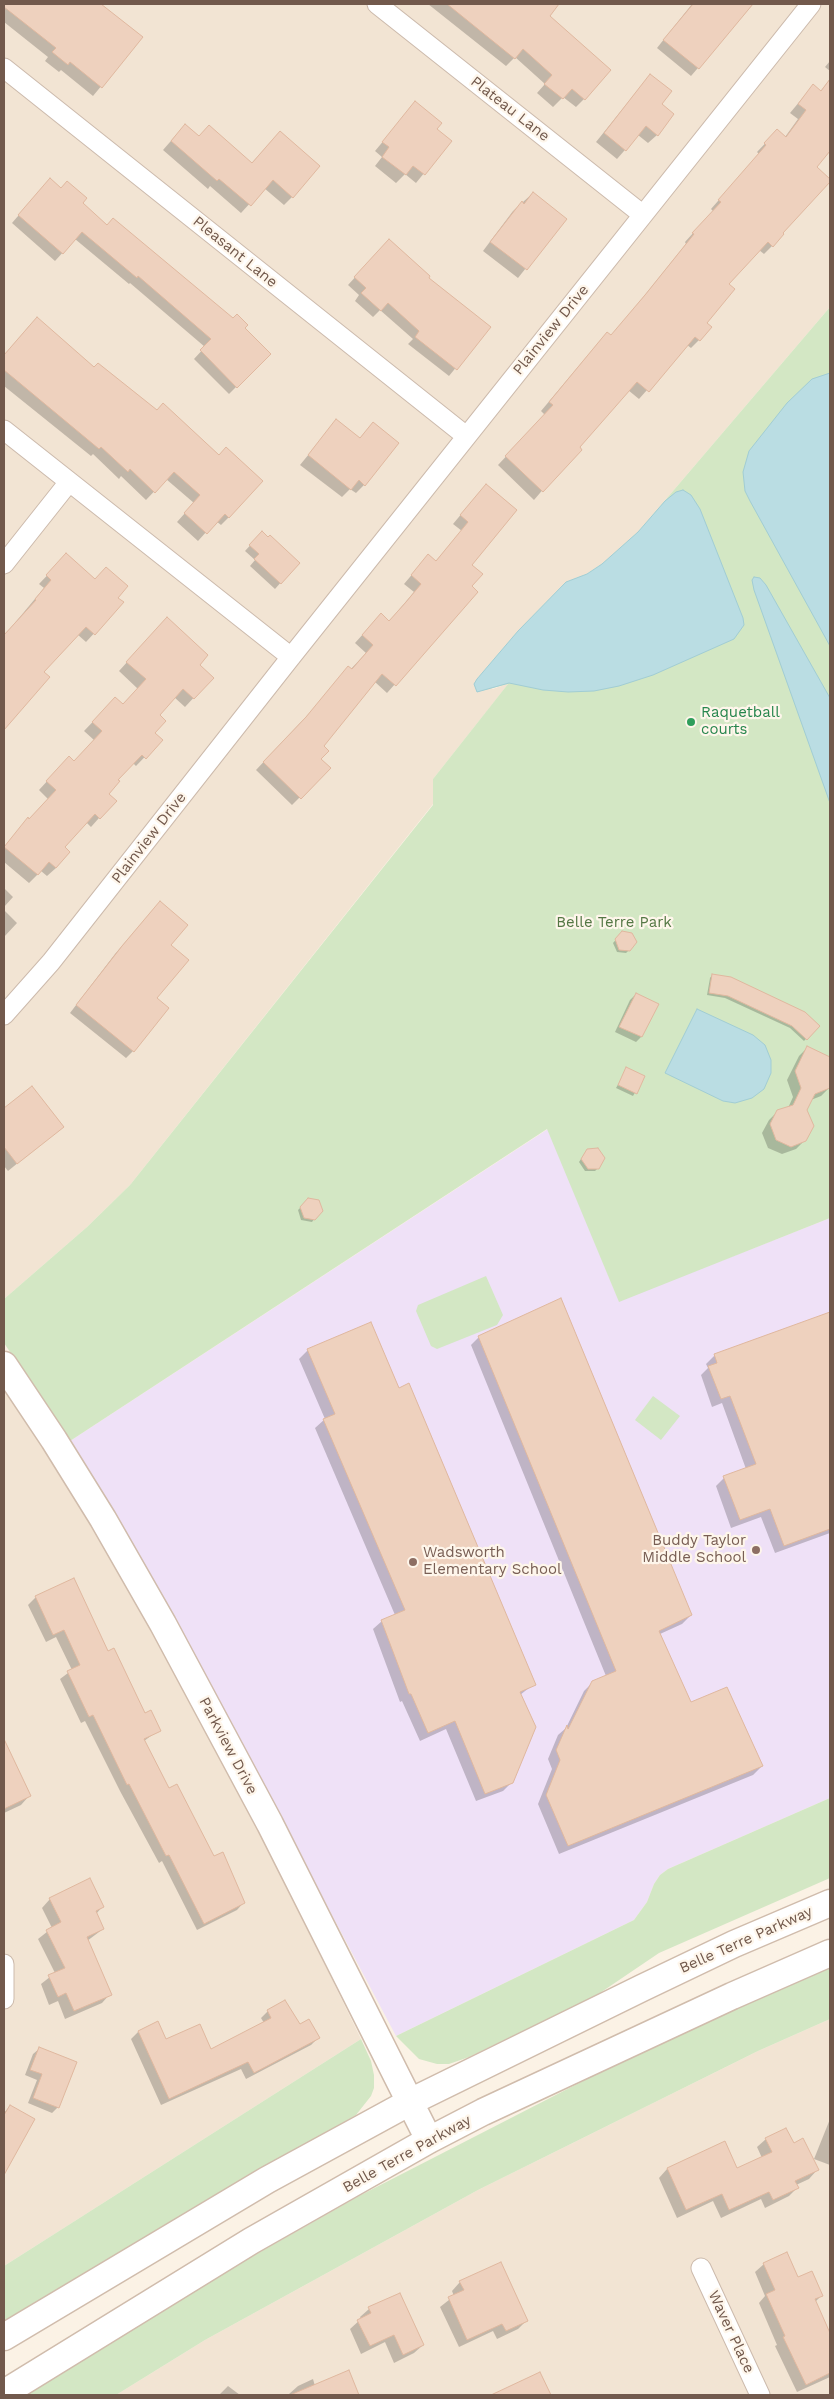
<!DOCTYPE html>
<style>
body{margin:0}
#map{position:relative;width:834px;height:2399px;overflow:hidden;background:#fbf2e5;font-family:"Work Sans",sans-serif}
canvas{display:block}
.frame{position:absolute;inset:0;border:5px solid #72594c;pointer-events:none}
</style>
<div id="map">
<canvas width="834" height="2399"></canvas>
<div class="frame"></div>
</div>
<script>
const ctx = document.querySelector('canvas').getContext('2d');
ctx.lineJoin = 'round';
function paint(path, color) {
  ctx.fillStyle = color;
  ctx.fill(path, 'evenodd');
}
function shape(rows) {
  const path = new Path2D();
  for (const r of rows) {
    path.moveTo(r[0], r[1]);
    for (let i = 2; i < r.length; i += 2) path.lineTo(r[i], r[i + 1]);
  }
  return path;
}
function stroke(path, color, width, dash) {
  ctx.strokeStyle = color;
  ctx.lineWidth = width;
  ctx.lineCap = dash ? 'butt' : 'round';
  ctx.setLineDash(dash || []);
  ctx.stroke(path);
}
function write(font, color, halo, rows, align = 'center') {
  ctx.font = font + ' "Work Sans",sans-serif';
  ctx.lineWidth = 4.5;
  ctx.setLineDash([]);
  ctx.textBaseline = 'middle';
  ctx.strokeStyle = halo;
  ctx.fillStyle = color;
  for (const [text, x, y, turn = 0] of rows) {
    ctx.save();
    ctx.translate(x, y);
    ctx.rotate((+turn || 0) * Math.PI / 180);
    ctx.textAlign = isNaN(turn) ? turn : align;
    if (halo) ctx.strokeText(text, 0, 0);
    ctx.fillText(text, 0, 0);
    ctx.restore();
  }
}
const residential = shape([
 [4,4,830,4,830,307,638,532,602,564,587,574,566,582,518,631,477,679,493,689,509,683,433,779,433,804,130,1185,87,1227,4,1299],
 [4,1381,82,1499,259,1829,361,2039,4,2266],
 [830,2019,830,2395,116,2395,205,2340,478,2190,758,2051]
]);
const education = shape([
 [548,1129,619,1301,830,1218,830,1798,668,1869,660,1875,654,1884,647,1902,634,1920,396,2036,209,1683,70,1441]
]);
const green = shape([
 [830,307,830,1218,619,1302,547,1129,70,1441,4,1343,4,1299,87,1227,130,1185,433,805,433,779,508,684,477,692,474,684,477,679,518,631,566,582,587,574,602,564,638,532],
 [486,1276,503,1315,497,1325,437,1349,431,1346,416,1311,418,1305],
 [653,1396,680,1416,661,1440,635,1420],
 [830,1798,830,1878,659,1953,594,1997,469,2057,449,2064,437,2064,419,2059,396,2036,634,1920,647,1902,654,1884,660,1875,668,1869],
 [830,1966,830,2019,758,2051,478,2190,205,2340,116,2395,22,2395,209,2281,359,2196,622,2061],
 [361,2039,371,2061,374,2075,374,2088,371,2096,356,2115,4,2324,4,2266]
]);
const water = shape([
 [830,373,830,646,750,501,745,491,743,472,749,451,787,403,812,379,830,373],
 [683,490,691,495,700,509,743,618,744,625,734,639,653,675,619,686,594,691,568,692,543,690,509,683,477,692,474,684,477,679,518,631,566,582,587,574,602,564,638,532,665,501,676,492,683,490],
 [754,577,760,578,766,585,830,698,830,803,754,590,752,580,754,577],
 [697,1009,753,1035,765,1045,771,1060,771,1073,764,1089,752,1098,735,1103,723,1101,665,1073,697,1009]
]);
const shadow = shape([
 [4,4,98,4,141,38,93,96,61,70,59,72,45,61,48,57,4,22],
 [428,4,555,4,556,5,548,16,584,99,576,107,563,97,553,107,537,93,545,84,515,57,506,66],
 [692,4,753,4,691,76,657,48],
 [830,61,830,71,825,67],
 [650,75,660,105,657,135,648,143,638,135,617,159,596,142],
 [830,79,830,151,816,167,830,181,781,233,772,246,764,254,759,250,727,285,705,323,699,340,691,348,687,345,639,399,628,390,534,500,498,465,545,415,541,411,599,342,607,333,611,336,637,305,686,244,685,242,713,211,711,209,759,154,757,152,777,131,785,137,798,119,790,113,805,95,813,86,820,92],
 [415,103,436,129,450,141,416,183,405,174,396,183,375,166,382,157,375,151],
 [280,132,292,197,284,205,264,188,241,213,210,186,208,189,163,150,177,134,251,164],
 [43,187,81,204,107,226,244,328,269,354,229,394,194,359,205,347,130,283,129,284,75,239,55,261,12,223],
 [533,193,565,219,518,278,483,251,513,211],
 [382,248,427,278,489,327,449,376,408,344,413,339,380,310,373,317,355,301,359,295,348,285],
 [29,326,219,456,229,517,221,525,216,521,198,541,177,522,194,503,166,479,146,500,121,476,119,479,93,454,91,456,4,386,4,356],
 [336,421,359,439,373,424,364,485,356,493,350,489,342,497,300,465],
 [478,494,471,565,471,586,477,592,387,693,375,682,322,746,319,759,329,768,292,805,256,770,366,653,355,643,373,623,389,622,398,611,414,592,404,584,421,564,435,562,462,531,453,524],
 [256,539,298,563,275,589,250,566,255,560,245,551],
 [59,563,95,580,122,603,86,642,77,634,42,672,48,677,4,728,4,636,44,588,39,584],
 [159,627,212,678,185,707,174,697,158,716,153,733,161,740,136,766,133,763,117,780,107,794,99,818,91,827,86,822,63,847,68,852,56,868,47,876,41,871,29,883,4,862,4,847,48,799,39,790,61,766,74,762,94,740,84,731,107,707,122,705,138,689,119,671],
 [4,888,13,897,4,907],
 [4,910,17,923,4,937],
 [153,910,169,945,133,1051,126,1058,70,1013,115,954],
 [622,933,629,950,626,953,617,952,613,943],
 [712,975,818,1026,804,1041,790,1028,725,998,707,995,710,978],
 [636,994,657,1004,641,1037,636,1042,615,1032,630,1000],
 [807,1048,830,1058,830,1087,821,1096,811,1100,806,1110,805,1140,796,1149,782,1154,768,1148,762,1133,769,1120,778,1111,788,1108,793,1097,787,1080,799,1056],
 [627,1069,644,1077,633,1096,616,1088],
 [32,1087,62,1127,8,1171,4,1166,4,1109],
 [587,1150,598,1168,595,1171,585,1171,579,1162],
 [308,1200,314,1219,312,1222,301,1220,298,1210],
 [830,1313,830,1533,775,1553,761,1517,731,1528,716,1486,724,1478,746,1469,722,1403,712,1407,701,1375,708,1368,706,1364,715,1355],
 [479,1337,691,1615,682,1624,660,1634,690,1704,762,1766,753,1775,559,1854,538,1804,552,1769,548,1759,558,1735,566,1728,584,1691,593,1682,606,1676,471,1345],
 [308,1350,398,1389,534,1684,520,1695,512,1782,503,1791,476,1801,446,1729,420,1741,402,1701,400,1702,373,1629,382,1621,395,1615,315,1428,325,1419,299,1359],
 [36,1597,108,1653,144,1715,159,1730,144,1741,168,1790,244,1902,237,1910,197,1930,162,1861,159,1863,120,1791,85,1721,81,1723,60,1679,72,1670,56,1637,46,1642,28,1605],
 [10,1756,29,1796,21,1805,4,1813,4,1759],
 [50,1899,103,1906,96,1914,103,1929,87,1941,110,1994,102,2003,65,2019,58,2001,49,2005,41,1984,55,1973,38,1939,52,1928,42,1908],
 [268,2011,299,2026,318,2038,311,2045,246,2079,241,2069,161,2105,131,2039,138,2032,166,2041,211,2051,264,2023,261,2018],
 [39,2049,58,2107,52,2113,28,2103,37,2080,25,2075,33,2054],
 [10,2106,6,2167,4,2170,4,2113],
 [830,2119,830,2165,814,2159],
 [766,2139,793,2145,817,2170,809,2179,796,2185,797,2188,789,2196,765,2208,761,2199,721,2218,713,2201,677,2218,659,2178,667,2169,724,2143,737,2170,762,2158,757,2147],
 [764,2264,797,2278,822,2295,815,2302,830,2336,830,2377,797,2392,775,2346,777,2345,759,2303,765,2296,755,2272],
 [460,2282,527,2320,518,2329,497,2339,493,2331,459,2347,440,2307,454,2296,452,2291],
 [369,2309,423,2345,414,2353,394,2363,385,2342,361,2354,350,2329,361,2319,360,2317],
 [348,2372,358,2395,289,2394,298,2386,313,2379,315,2386],
 [540,2374,550,2395,498,2395,502,2392],
 [228,2386,240,2395,219,2395]
]);
const building = shape([
 [4,4,101,4,143,37,102,88,70,62,68,65,52,52,56,48,4,7,4,4],
 [447,4,559,4,550,16,611,70,585,100,572,89,563,99,544,84,552,75,523,49,515,59,447,4],
 [693,4,753,4,699,69,663,40,693,4],
 [650,74,672,91,662,104,674,114,658,136,646,126,626,151,604,133,650,74],
 [830,79,830,151,817,167,830,179,830,182,783,233,784,234,773,247,768,242,729,284,735,289,707,323,712,327,700,341,695,337,649,392,637,382,580,447,582,450,543,492,505,456,553,405,549,402,607,332,611,335,645,295,694,234,692,233,721,202,718,200,766,145,764,143,777,129,786,137,806,110,798,104,813,84,821,91,830,79],
 [415,101,442,123,437,129,452,141,425,175,413,166,406,175,382,157,389,147,382,142,415,101],
 [185,124,199,136,209,125,252,163,280,131,320,166,293,198,273,180,251,206,219,179,217,181,171,141,185,124],
 [50,178,61,188,67,181,87,198,83,203,107,225,113,218,233,318,237,314,248,325,245,328,271,354,237,388,200,350,211,339,138,276,137,278,82,232,63,254,18,215,50,178],
 [533,192,567,219,527,270,490,242,522,201,524,204,533,192],
 [389,239,430,276,429,278,491,327,457,370,415,337,419,331,388,303,381,311,361,293,366,288,354,277,389,239],
 [37,317,94,367,98,363,157,410,163,403,219,455,226,447,263,481,229,518,225,514,207,534,184,513,200,495,174,472,155,493,130,469,128,472,101,447,99,449,4,370,4,355,37,317],
 [336,419,360,438,373,422,399,443,365,486,359,480,351,490,308,455,336,419],
 [486,484,517,510,472,565,483,574,472,586,478,592,396,686,382,674,324,746,329,751,321,759,331,768,301,799,263,762,306,717,348,666,352,669,373,645,362,635,381,613,389,621,406,602,421,584,411,575,428,554,436,561,468,522,460,515,486,484],
 [262,531,268,537,270,535,300,563,281,584,254,559,259,554,249,545,262,531],
 [66,553,95,579,106,567,128,586,118,598,124,602,95,635,86,627,44,672,50,677,4,730,4,635,36,600,35,599,51,580,46,575,66,553],
 [167,617,208,655,200,665,214,678,194,699,183,689,160,715,166,721,155,733,163,740,146,759,142,755,118,780,120,781,109,794,117,801,100,819,95,814,65,847,70,852,56,868,49,862,38,875,4,847,28,817,29,819,56,790,46,781,69,756,74,761,102,731,92,722,115,697,123,704,146,679,126,662,167,617],
 [160,901,188,925,171,945,189,960,157,998,169,1008,134,1052,76,1005,122,946,160,901],
 [622,931,632,933,637,942,630,951,619,950,615,939,622,931],
 [712,974,731,977,805,1012,820,1026,807,1040,792,1026,728,996,709,993,712,974],
 [636,993,659,1004,642,1037,619,1027,636,993],
 [807,1046,830,1057,830,1088,815,1094,807,1110,814,1126,806,1141,791,1147,776,1140,770,1124,777,1110,793,1105,801,1088,795,1071,807,1046],
 [626,1067,645,1076,637,1094,618,1085,626,1067],
 [32,1086,64,1127,17,1164,4,1147,4,1108,32,1086],
 [598,1148,605,1158,599,1169,588,1169,581,1159,587,1149,598,1148],
 [308,1198,319,1200,323,1211,315,1220,304,1218,300,1207,308,1198],
 [561,1298,692,1615,659,1631,691,1702,727,1687,763,1766,568,1846,546,1795,560,1760,556,1750,567,1725,568,1729,592,1681,616,1671,478,1336,561,1298],
 [830,1312,830,1529,784,1546,770,1509,740,1520,723,1476,756,1464,730,1396,721,1399,708,1366,717,1363,714,1354,830,1312],
 [371,1322,399,1388,409,1383,536,1685,520,1692,536,1727,513,1783,485,1794,455,1721,428,1733,411,1694,409,1694,381,1620,405,1610,323,1419,335,1414,307,1349,371,1322],
 [74,1578,108,1651,114,1648,145,1713,151,1710,161,1731,144,1739,169,1788,177,1784,214,1856,223,1852,245,1903,204,1924,169,1855,166,1856,129,1784,127,1785,93,1715,89,1717,67,1671,80,1665,64,1630,53,1635,35,1596,74,1578],
 [4,1739,31,1796,4,1809,4,1739],
 [90,1878,104,1907,96,1911,104,1929,87,1937,112,1995,74,2011,66,1993,58,1997,48,1975,65,1968,46,1930,61,1922,49,1898,90,1878],
 [285,2000,300,2024,309,2019,320,2038,254,2073,248,2062,169,2099,138,2031,158,2021,166,2039,200,2024,211,2049,271,2018,267,2010,285,2000],
 [39,2047,77,2062,59,2108,33,2098,42,2074,30,2070,39,2047],
 [10,2105,35,2119,4,2175,4,2115,10,2105],
 [786,2128,794,2143,803,2138,819,2170,795,2181,799,2188,773,2200,769,2192,729,2210,722,2194,686,2210,667,2168,725,2141,737,2168,772,2152,765,2138,786,2128],
 [787,2252,798,2277,812,2271,823,2296,815,2299,830,2333,830,2373,806,2385,783,2337,785,2336,766,2294,775,2290,763,2263,787,2252],
 [501,2262,528,2321,506,2331,502,2324,467,2340,448,2297,464,2290,459,2281,501,2262],
 [400,2293,424,2345,403,2355,394,2335,370,2346,357,2320,371,2313,368,2307,400,2293],
 [349,2370,359,2395,290,2395,349,2370],
 [540,2372,551,2395,491,2395,540,2372]
]);
const street = shape([
 [377,4,643,215],
 [4,68,466,436],
 [4,430,291,657],
 [4,564,69,482],
 [4,1015,51,962,291,657,811,4],
 [4,1964,4,1999],
 [701,2268,760,2395]
]);
const secondary = shape([
 [4,1365,54,1440,103,1519,163,1624,270,1824,429,2140],
 [4,2337,267,2180,410,2102,642,1988,734,1944,830,1903],
 [4,2393,251,2241,429,2140,483,2112,732,1996,830,1953]
]);
const markers = [
 [691,722,5,"#2e9e5b"],
 [756,1550,5,"#8d6e63"],
 [413,1562,5,"#8d6e63"]
];
const streetNames = [
 ["Plateau Lane",510,109,38],
 ["Pleasant Lane",235,252,39],
 ["Plainview Drive",551,330,-51],
 ["Plainview Drive",149,838,-52],
 ["Parkview Drive",228,1746,62],
 ["Belle Terre Parkway",746,1940,-24],
 ["Belle Terre Parkway",407,2154,-29],
 ["Waver Place",731,2332,65]
];
const leisureNames = [
 ["Raquetball",701,713],
 ["courts",701,730]
];
const parkNames = [
 ["Belle Terre Park",614,923]
];
const educationNames = [
 ["Buddy Taylor",746,1541],
 ["Middle School",746,1558],
 ["Wadsworth",423,1553,"left"],
 ["Elementary School",423,1570,"left"]
];
paint(residential, '#f2e4d3');
paint(education, '#efe1f7');
paint(green, '#d3e7c4');
paint(water, '#badde3');
stroke(water, '#a1cdd4', 1);
paint(shadow, '#0003');
paint(building, '#eed1be');
stroke(building, '#e0b89f', 1);
stroke(street, '#ccbaac', 21);
stroke(secondary, '#d0bcac', 29);
stroke(street, '#fff', 19);
stroke(secondary, '#fff', 26);
for (const [x, y, r, color] of markers) {
  const dot = new Path2D();
  dot.arc(x, y, r, 0, 2 * Math.PI);
  ctx.fillStyle = color;
  ctx.fill(dot);
  stroke(dot, '#fef6eb', 2);
}
write('15px', '#72594c', '#fef6eb', streetNames);
write('15px', '#27864d', '#fef6eb', leisureNames, 'left');
write('15px', '#547744', '#fef6eb', parkNames);
write('15px', '#785e54', '#fef6eb', educationNames, 'right');
</script>
